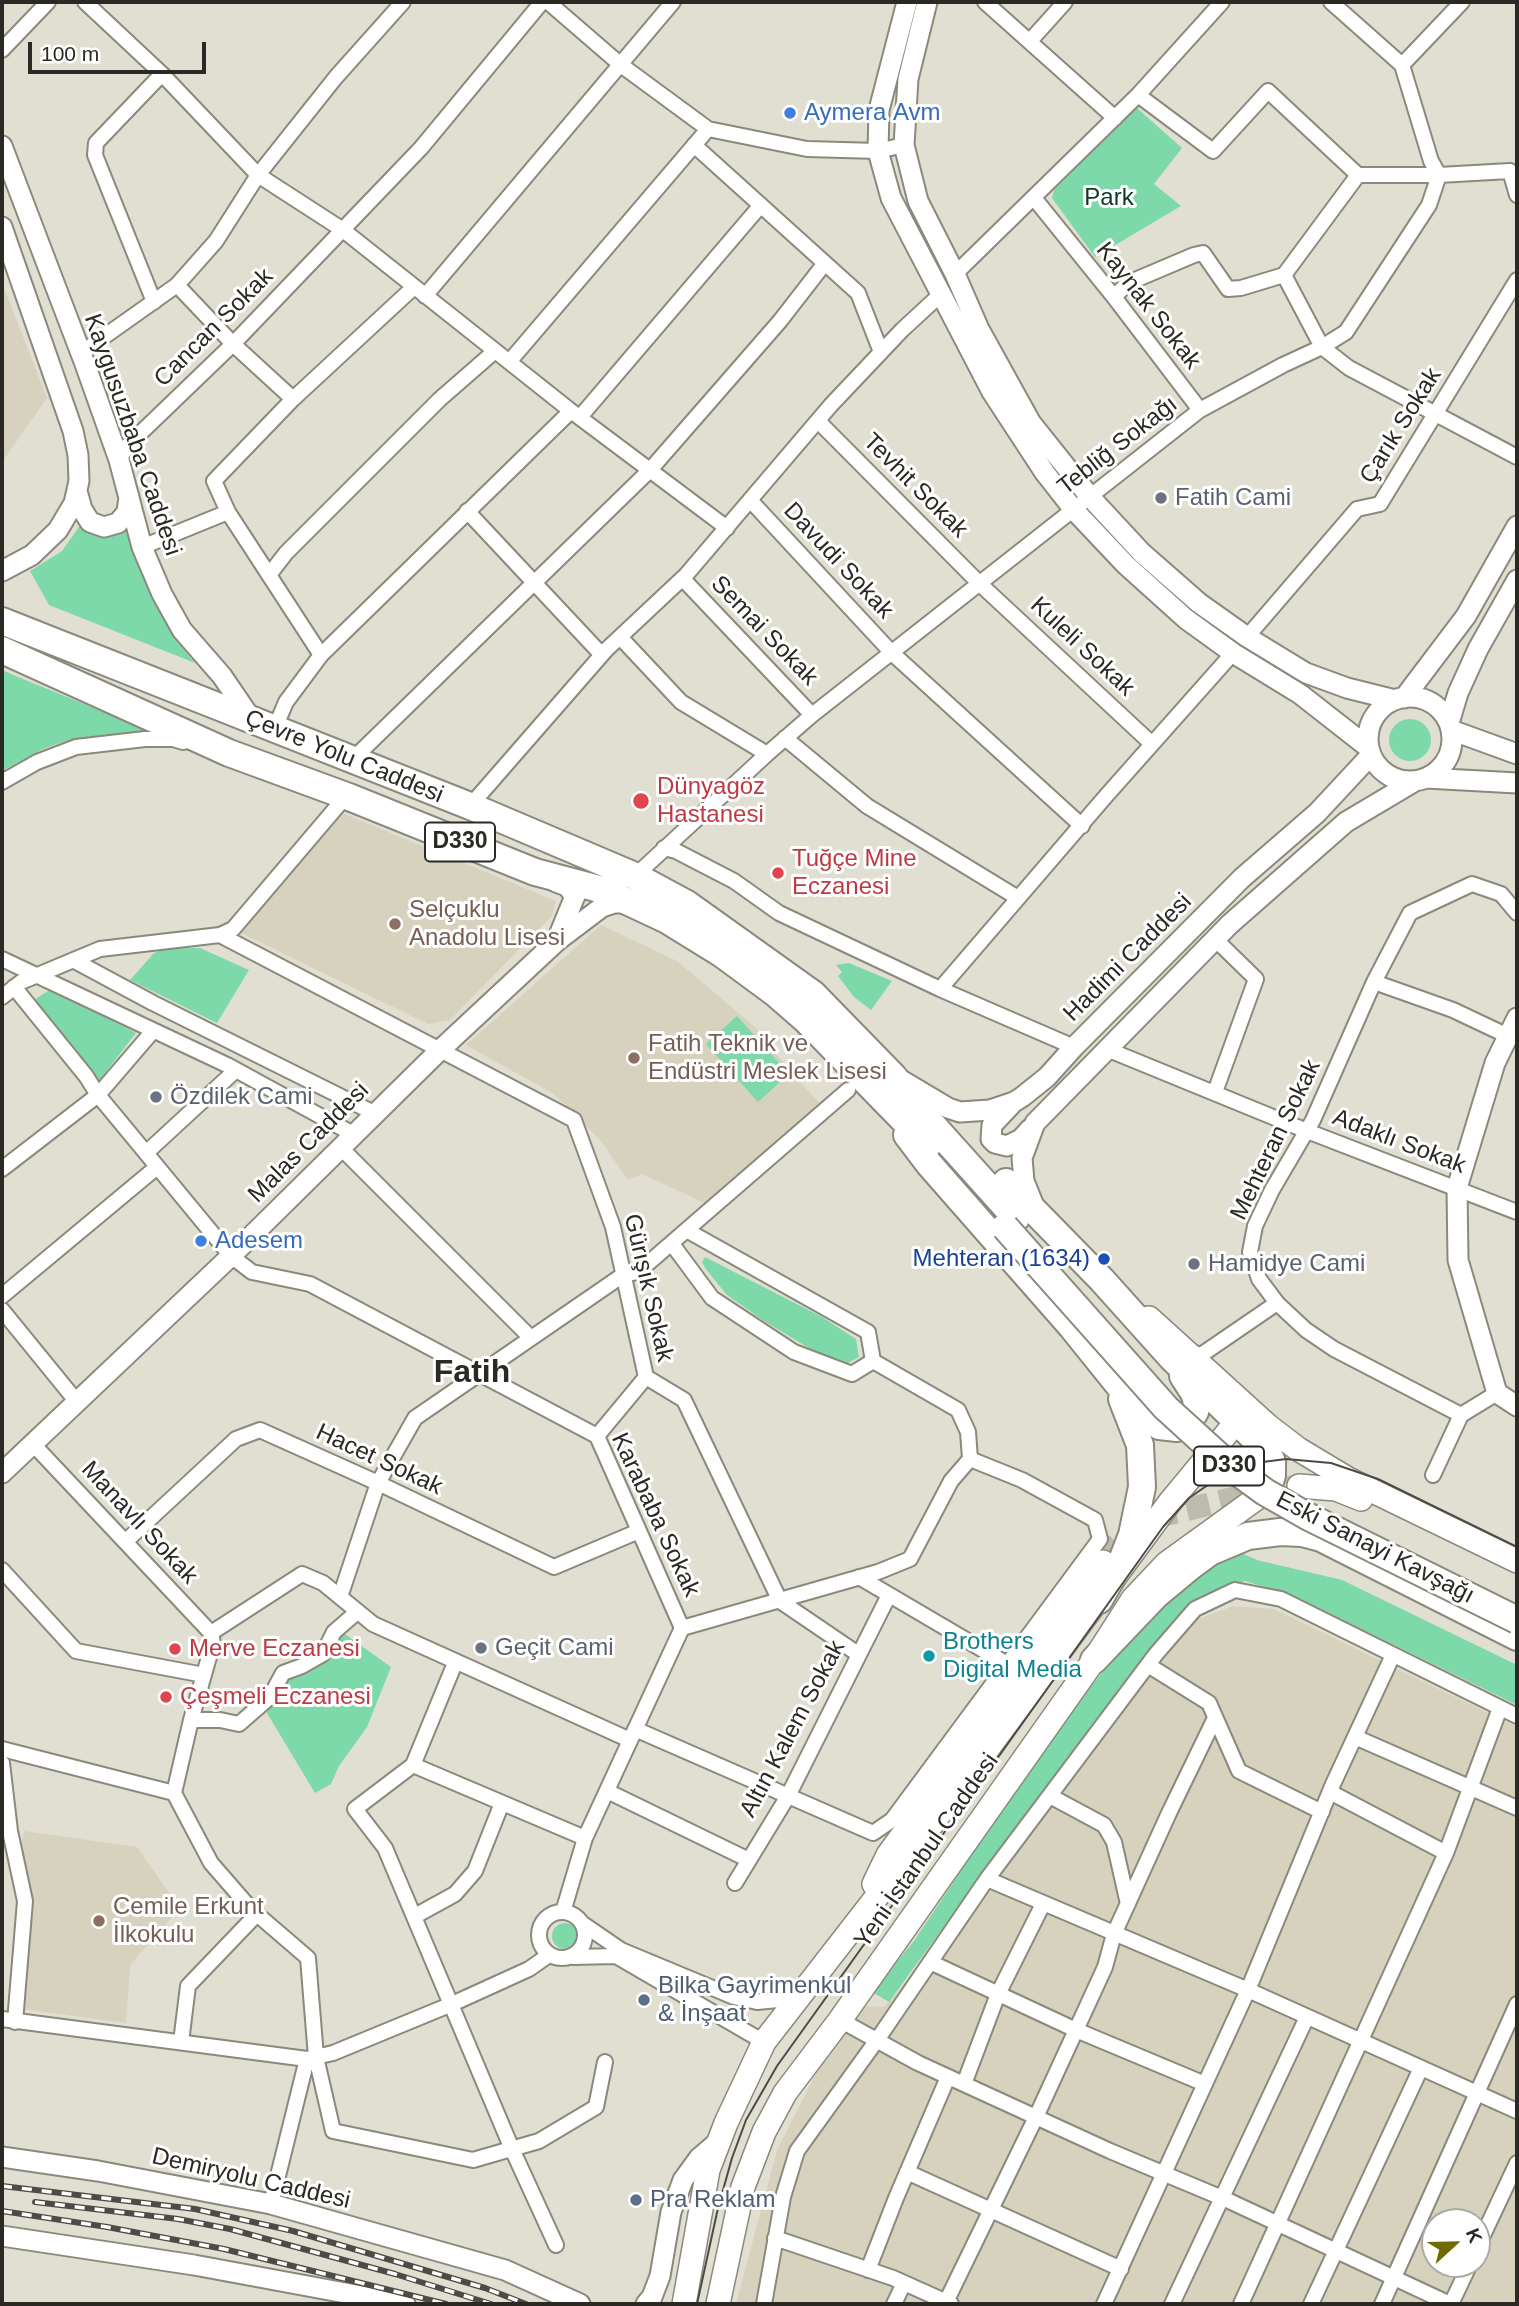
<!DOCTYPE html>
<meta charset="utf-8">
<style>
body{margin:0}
#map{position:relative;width:1519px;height:2306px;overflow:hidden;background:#e1dfd1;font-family:Helvetica,sans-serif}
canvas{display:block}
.frame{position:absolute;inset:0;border:4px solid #2a2924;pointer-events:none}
.north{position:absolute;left:1421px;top:2208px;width:70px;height:70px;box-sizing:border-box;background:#fff;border:2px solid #aaa9a7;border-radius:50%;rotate:68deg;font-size:19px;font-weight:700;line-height:28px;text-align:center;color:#2a2924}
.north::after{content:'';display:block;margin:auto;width:24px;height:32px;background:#716900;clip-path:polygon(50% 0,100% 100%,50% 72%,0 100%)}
.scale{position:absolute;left:28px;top:42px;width:178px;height:32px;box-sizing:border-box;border:4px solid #2a2924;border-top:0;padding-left:9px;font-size:21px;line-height:24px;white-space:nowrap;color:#2a2924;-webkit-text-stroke:5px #fff;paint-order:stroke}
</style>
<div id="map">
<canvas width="1519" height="2306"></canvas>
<div class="frame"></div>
<div class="north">K</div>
<div class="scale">100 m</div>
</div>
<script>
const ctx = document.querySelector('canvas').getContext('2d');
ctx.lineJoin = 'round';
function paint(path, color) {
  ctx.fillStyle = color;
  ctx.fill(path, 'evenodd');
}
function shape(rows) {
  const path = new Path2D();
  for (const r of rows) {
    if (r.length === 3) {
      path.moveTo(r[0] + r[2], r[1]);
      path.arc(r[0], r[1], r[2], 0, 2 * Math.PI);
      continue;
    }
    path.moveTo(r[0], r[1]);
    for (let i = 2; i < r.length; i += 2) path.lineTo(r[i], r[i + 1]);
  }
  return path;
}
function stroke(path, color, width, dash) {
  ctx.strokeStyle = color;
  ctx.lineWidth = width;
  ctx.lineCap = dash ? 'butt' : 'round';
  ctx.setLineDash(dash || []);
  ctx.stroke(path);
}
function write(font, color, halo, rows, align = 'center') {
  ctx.font = font + ' Helvetica,sans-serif';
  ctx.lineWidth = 6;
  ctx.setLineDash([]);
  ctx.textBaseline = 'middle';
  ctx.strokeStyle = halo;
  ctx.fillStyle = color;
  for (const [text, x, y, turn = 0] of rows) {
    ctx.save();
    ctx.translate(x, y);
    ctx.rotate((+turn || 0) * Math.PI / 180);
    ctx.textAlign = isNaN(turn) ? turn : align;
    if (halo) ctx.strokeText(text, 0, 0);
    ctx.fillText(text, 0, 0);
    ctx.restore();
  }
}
const built = shape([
 [2,283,47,398,2,462],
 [342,813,556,901,552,916,450,1020,428,1024,239,932],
 [601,925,677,961,757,1029,789,1070,825,1109,711,1206,642,1174,628,1180,601,1141,554,1094,466,1045],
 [1233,1606,1274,1609,1517,1727,1517,2304,736,2304,777,2150,828,2050,866,2006,884,2007,899,1990,936,1944,1103,1717,1193,1621],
 [1435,2222,1477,2222,1477,2264,1435,2264],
 [24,1831,137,1847,180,1908,130,1965,126,2023,21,2009,21,1849]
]);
const green = shape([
 [1137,108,1182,148,1154,184,1181,206,1095,257,1052,198,1054,190],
 [81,524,98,534,113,535,127,528,155,600,174,638,195,663,49,605,30,571,62,551],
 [2,670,18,677,153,732,132,732,65,741,43,749,2,771],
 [1410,740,21],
 [168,948,200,948,249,970,217,1023,130,980,154,953],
 [849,963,892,981,871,1010,854,997,838,976,842,972,836,965],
 [53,988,136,1033,98,1082,32,1001],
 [737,1016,789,1074,758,1102,706,1044],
 [705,1257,822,1317,856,1339,859,1357,848,1363,812,1350,761,1319,726,1294,705,1268,702,1262],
 [1239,1552,1257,1560,1342,1580,1517,1665,1517,1705,1294,1596,1245,1581,1207,1596,1175,1621,1027,1812,889,2002,872,1992,914,1941,1051,1736,1142,1623,1205,1567],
 [342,1632,391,1667,367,1727,339,1766,331,1784,315,1793,267,1713,273,1687,286,1678,309,1670],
 [565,1936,13]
]);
const primaryTunnel = shape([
 [1103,1562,1116,1545,1134,1529,1164,1515,1255,1493,1299,1486]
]);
const street = shape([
 [85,2,162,74,258,175,343,230,571,411,727,528],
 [548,2,621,65,708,129,807,149,878,151,904,145],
 [985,2,1115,118],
 [1030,41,1065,2],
 [2,50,48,2],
 [1402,65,1462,2],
 [1138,95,1213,151,1268,91,1358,175],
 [694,145,858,293,881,352],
 [1510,171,1517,195],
 [1034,198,1114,297,1200,410],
 [955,274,1138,95,1222,2],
 [1284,275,1322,347,1349,368,1517,457],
 [1284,275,1358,175,1439,175,1510,171],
 [177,285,233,344,293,399],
 [425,296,673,2],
 [1114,297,1128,283,1194,255,1203,253,1228,289,1241,288,1284,275],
 [154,302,95,155,96,143,162,74],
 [81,353,177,285,216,241,258,175,336,77,403,2],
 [509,362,708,129],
 [580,417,761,205],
 [818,421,980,584,1152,744],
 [119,460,127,446,233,344,421,148,542,2],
 [750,500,892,653,1082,826],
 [467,511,601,654],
 [142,547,228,512],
 [269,575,286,553,440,399,495,351],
 [683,579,812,715],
 [620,637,681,702,767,754],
 [1247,637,1357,509,1380,504,1517,280],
 [321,655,228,512,214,481,293,399,414,287],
 [274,730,286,702,321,655,571,411],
 [785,738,867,806,1018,898],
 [352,760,650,470,780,321,825,263],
 [2,782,37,762,76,747,145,739,173,739,183,742],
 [470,806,606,650,686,575,831,405,902,330,941,294],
 [664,848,676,851,734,881,779,913,940,989,1074,1047],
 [635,876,767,754,812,715,1200,410,1283,365,1322,347,1346,332,1429,205,1439,175,1431,161,1402,65,1331,2],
 [220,935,233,929,341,802,349,797],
 [2,959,227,1065,353,1134],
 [73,960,153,1003,374,1113],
 [1374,982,1453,1010,1508,1036],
 [14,987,86,1076,98,1095,146,1153],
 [940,989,1106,796,1233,653],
 [2,997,21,982,100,949,220,935,574,1120,613,1227,646,1377,684,1400,780,1601,858,1654],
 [1109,1050,1307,1131,1517,1212],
 [236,1070,146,1153,231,1256,252,1272,310,1284,597,1436,682,1628,585,1838,563,1912],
 [1215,1092,1256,979,1215,939],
 [340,1147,531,1338],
 [2,1169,98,1095,153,1031],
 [688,1231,868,1332,873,1361],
 [672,1244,712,1298,794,1352,852,1374,873,1361,958,1410,968,1432,970,1459,951,1481,910,1559,878,1572,682,1628],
 [2,1296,157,1167],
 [2,1310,77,1402],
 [1187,1351,1201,1355,1277,1303],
 [1461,1415,1334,1349,1306,1330,1277,1303,1259,1279,1250,1252,1255,1226,1272,1190,1313,1120,1374,982,1410,913,1472,884,1501,894,1517,913],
 [597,1436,646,1377],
 [33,1444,211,1633],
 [1433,1475,1461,1415,1497,1393],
 [126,1541,236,1439,260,1430,378,1483,554,1567,639,1531],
 [2,1570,76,1651,204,1675],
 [859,1577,1007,1664],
 [340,1597,378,1483,415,1418,623,1275,638,1272,848,1090],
 [455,1663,413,1765,355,1809,385,1848,512,2149,556,2245],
 [1148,1665,1209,1703,1239,1771,1322,1812],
 [1517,1716,1281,1599,1235,1590,1195,1609,1156,1654,987,1879,1248,1990,1517,2111],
 [191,1720,220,1720,239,1724,270,1697,283,1673,302,1666,323,1654,334,1632,357,1612],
 [635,1729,873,1833,892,1820,1100,1539,1095,1520,1022,1480,970,1459],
 [1355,1737,1517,1808],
 [2,1749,174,1793],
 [2,1763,10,1831,25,1901,15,2022],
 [413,1765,585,1838],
 [607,1791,749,1860],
 [1330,1792,1446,1853],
 [1050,1796,1104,1825,1114,1842,1128,1904],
 [735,1883,788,1796,889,1595],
 [562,1935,23],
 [415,1916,455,1894,475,1871,502,1803],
 [583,1924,621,1950,734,1997,757,2002,778,2000,801,1992],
 [573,1957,616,1956,764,2042],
 [930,1962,1076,2030,1205,2084],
 [2,2019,307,2059,333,2053,452,2004,529,1969,549,1955],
 [840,2020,918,2063,1110,2151,1227,2200,1450,2304],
 [181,2042,188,1986,257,1914],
 [605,2062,596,2107,539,2141,473,2160,333,2131,316,2057,308,1958,251,1909,211,1863,174,1793,191,1720,213,1643,211,1633,302,1574,323,1583,373,1624,630,1740],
 [964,2084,998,1994,1043,1904],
 [907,2172,1121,2269],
 [271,2204,307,2059],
 [775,2238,893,2278,951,2304],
 [1477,2248,1517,2163],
 [868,2270,896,2198,948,2077],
 [946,2302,1036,2117,1105,1967,1114,1934,1169,1813,1215,1718],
 [764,2304,783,2197,797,2151,877,2040,987,1879],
 [894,2304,904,2283],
 [1104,2304,1248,1990,1333,1784,1393,1655],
 [1172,2304,1307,2017],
 [1241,2304,1446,1853,1500,1708],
 [1311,2304,1421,2068],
 [1382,2304,1517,2004],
 [1451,2304,1470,2264]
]);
const secondary = shape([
 [907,2,879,110,878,151,891,198,992,392,1045,473,1074,510,1126,565,1186,619,1233,653,1300,694,1369,748],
 [927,2,908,79,904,145,918,201,955,274,979,329,1031,423,1090,497,1142,553,1199,603,1247,637,1306,673,1347,688,1395,700],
 [2,146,85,364,119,460,142,547,162,594,182,630,222,676,252,720],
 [2,227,73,431,78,455,79,481,74,503,58,530,32,555,2,571],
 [77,491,82,509,90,522,104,527,118,523,127,512,129,497],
 [1410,739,42],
 [1404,698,1466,616,1517,526],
 [1449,723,1458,693,1478,649,1517,580],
 [1451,730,1517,754],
 [1426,778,1517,783],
 [556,882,567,886,575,896,557,940],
 [1517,1018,1495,1063,1457,1188,1458,1260,1497,1393,1517,1406],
 [901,1080,948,1108,960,1112,990,1110,1014,1102,1022,1097,1047,1077,1074,1047,1242,878,1317,813,1371,755],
 [1011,1105,992,1125,991,1139,995,1143,1007,1146,1021,1139,1030,1129],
 [1034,1206,1024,1181,1022,1158,1035,1123,1230,924,1346,822,1415,781],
 [2,1473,231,1256,439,1051,557,941,602,907,614,903,632,903],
 [2,2157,98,2171,271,2204,505,2270,580,2304],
 [2,2236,194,2265,405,2304],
 [646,2304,652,2297,660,2276,671,2212,683,2180,699,2158,719,2141]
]);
const primary = shape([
 [1149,1318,1268,1426,1298,1449,1348,1479,1517,1561],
 [1299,1486,1336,1489,1361,1499],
 [874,1884,888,1855,1103,1562],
 [684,2304,708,2170,726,2123,764,2042,910,1854,1170,1502,1237,1421],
 [718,2304,743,2187,764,2132,785,2093,840,2020,1094,1660,1133,1599,1167,1563,1257,1498,1269,1485]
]);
const highway = shape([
 [2,621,470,806,635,876,687,904,813,994,893,1076,919,1110,1016,1218],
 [2,650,229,753,349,797,535,872,603,890,667,920,722,954,775,993,806,1020,928,1145],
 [907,1135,929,1164,1072,1327,1130,1399,1159,1426,1177,1428,1185,1425,1195,1412,1197,1402,1194,1393,1183,1376],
 [1006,1182,1102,1280,1172,1358,1257,1441,1269,1455,1272,1462,1272,1475,1269,1485],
 [1099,1600,1123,1558,1132,1535,1142,1487,1140,1445,1122,1399],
 [1094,1660,1156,1595,1191,1566,1210,1552,1248,1536,1280,1532,1302,1533,1321,1538,1517,1637]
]);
const tram = shape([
 [697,2304,718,2208,732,2158,746,2120,777,2066,1163,1527,1189,1498,1218,1478,1255,1463,1286,1459,1331,1463,1378,1479,1517,1547]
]);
const rail = shape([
 [2,2186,195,2209,293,2231,485,2288,526,2304],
 [35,2202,178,2219,230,2229,395,2274,491,2304],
 [2,2211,107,2227,224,2249,446,2304]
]);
const highwayBridge = shape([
 [1005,1227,1166,1408,1232,1468,1265,1492,1307,1516,1517,1620]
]);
const markers = [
 [790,113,7,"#3f7fe0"],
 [1161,498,7,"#6b7280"],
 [641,801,9,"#e0444e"],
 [778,873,7,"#e0444e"],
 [395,924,7,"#8d6e63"],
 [634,1058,7,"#8d6e63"],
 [156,1097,7,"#6b7280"],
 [201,1241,7,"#3f7fe0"],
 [1104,1259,7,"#1a4fb4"],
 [1194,1264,7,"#6b7280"],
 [481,1648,7,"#6b7280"],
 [175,1649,7,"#e0444e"],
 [929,1656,7,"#0f9aa8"],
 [166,1697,7,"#e0444e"],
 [99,1921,7,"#8d6e63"],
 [644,2000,7,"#5c6f8a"],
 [636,2200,7,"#5c6f8a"]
];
const shields = [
 [460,842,70],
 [1229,1466,70]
];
const shieldNames = [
 ["D330",460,842],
 ["D330",1229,1466]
];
const shopNames = [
 ["Aymera Avm",804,113],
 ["Adesem",215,1241]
];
const parkNames = [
 ["Park",1109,198]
];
const streetNames = [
 ["Kaynak Sokak",1148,306,52],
 ["Cancan Sokak",214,328,-45],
 ["Çarık Sokak",1401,426,-58],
 ["Kaygusuzbaba Caddesi",132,435,71],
 ["Tebliğ Sokağı",1118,446,-38],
 ["Tevhit Sokak",915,486,45],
 ["Davudi Sokak",838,561,47],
 ["Semai Sokak",764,631,46],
 ["Kuleli Sokak",1082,647,43],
 ["Çevre Yolu Caddesi",344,757,22],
 ["Hadimi Caddesi",1128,958,-45],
 ["Mehteran Sokak",1276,1140,-64],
 ["Adaklı Sokak",1399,1142,21],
 ["Malas Caddesi",309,1143,-45],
 ["Gürışık Sokak",648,1288,77],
 ["Hacet Sokak",379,1460,25],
 ["Karababa Sokak",655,1515,65],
 ["Manavlı Sokak",139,1523,47],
 ["Eski Sanayi Kavşağı",1375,1548,27],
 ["Altın Kalem Sokak",793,1729,-62],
 ["Yeni İstanbul Caddesi",927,1851,-55],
 ["Demiryolu Caddesi",251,2179,13]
];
const worshipNames = [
 ["Fatih Cami",1175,498],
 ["Özdilek Cami",170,1097],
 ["Hamidye Cami",1208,1264],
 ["Geçit Cami",495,1648]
];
const healthNames = [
 ["Dünyagöz",657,787],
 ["Hastanesi",657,815],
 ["Tuğçe Mine",792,859],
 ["Eczanesi",792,887],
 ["Merve Eczanesi",189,1649],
 ["Çeşmeli Eczanesi",180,1697]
];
const educationNames = [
 ["Selçuklu",409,910],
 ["Anadolu Lisesi",409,938],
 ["Fatih Teknik ve",648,1044],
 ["Endüstri Meslek Lisesi",648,1072],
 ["Cemile Erkunt",113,1907],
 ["İlkokulu",113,1935]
];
const transitNames = [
 ["Mehteran (1634)",1090,1259]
];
const cultureNames = [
 ["Brothers",943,1642],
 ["Digital Media",943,1670]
];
const serviceNames = [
 ["Bilka Gayrimenkul",658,1986],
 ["& İnşaat",658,2014],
 ["Pra Reklam",650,2200]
];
const districtNames = [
 ["Fatih",472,1373]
];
paint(built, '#d6d2be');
paint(green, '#7dd9aa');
stroke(primaryTunnel, '#bcbbae', 23, [23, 11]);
stroke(street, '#8b897c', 18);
stroke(secondary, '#8b897c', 23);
stroke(primary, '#8b897c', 26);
stroke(highway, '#8b897c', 30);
stroke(street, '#fff', 14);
stroke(secondary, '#fff', 19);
stroke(primary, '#fff', 23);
stroke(highway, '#fff', 26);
stroke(tram, '#4d4b45', 2);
stroke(rail, '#4d4b45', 6);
stroke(rail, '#fff', 3.5, [10]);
stroke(highwayBridge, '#8b897c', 30, []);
stroke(highwayBridge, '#fff', 26);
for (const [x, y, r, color] of markers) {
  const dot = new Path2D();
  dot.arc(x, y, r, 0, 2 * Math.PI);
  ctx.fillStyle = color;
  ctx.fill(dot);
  stroke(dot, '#fff', 2.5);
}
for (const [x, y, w] of shields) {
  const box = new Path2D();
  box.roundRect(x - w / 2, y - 19.5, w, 39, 5);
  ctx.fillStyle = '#fff';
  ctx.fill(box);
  stroke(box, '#2a2924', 2);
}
write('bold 23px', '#2a2924', null, shieldNames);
write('24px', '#366cbe', '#fff', shopNames, 'left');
write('24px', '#0c3724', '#fff', parkNames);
write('24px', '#2a2924', '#fff', streetNames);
write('24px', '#5b616d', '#fff', worshipNames, 'left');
write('24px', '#be3a42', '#fff', healthNames, 'left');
write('24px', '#785e54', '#fff', educationNames, 'left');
write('24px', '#164399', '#fff', transitNames, 'right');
write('24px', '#0d838f', '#fff', cultureNames, 'left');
write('24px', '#4e5e75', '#fff', serviceNames, 'left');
write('bold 32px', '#2a2924', '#fff', districtNames);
</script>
